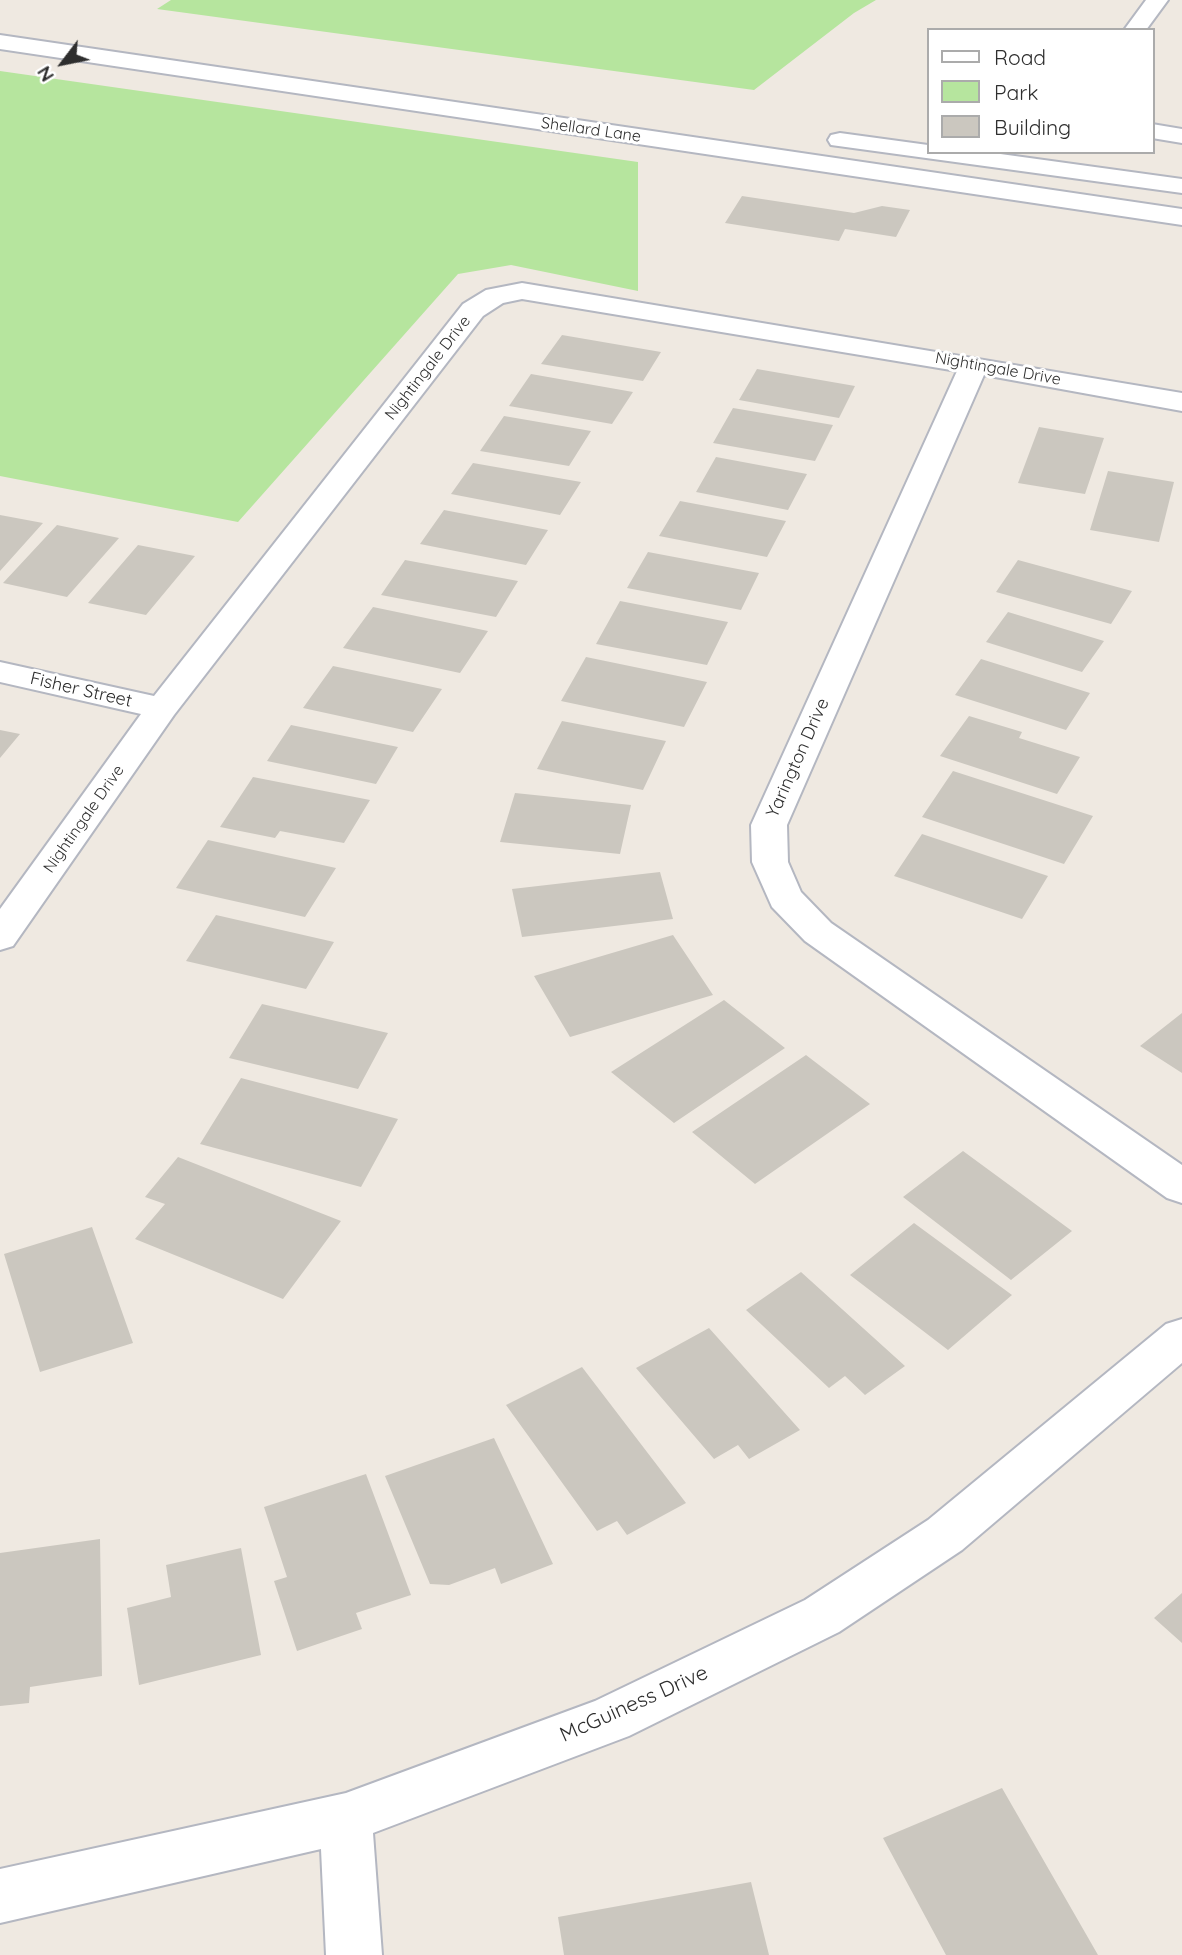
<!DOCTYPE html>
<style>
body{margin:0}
#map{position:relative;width:1182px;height:1955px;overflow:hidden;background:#efe9e1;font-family:Quicksand,sans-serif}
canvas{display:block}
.legend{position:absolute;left:927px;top:28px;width:228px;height:126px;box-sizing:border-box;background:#fff;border:2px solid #ababab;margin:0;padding:9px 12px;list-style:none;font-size:21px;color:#2e2e2e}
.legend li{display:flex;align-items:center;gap:14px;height:35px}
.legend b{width:35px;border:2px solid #ababab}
.north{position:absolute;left:28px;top:28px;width:70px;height:70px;-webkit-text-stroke:5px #fff;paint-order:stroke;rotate:238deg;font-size:19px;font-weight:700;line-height:28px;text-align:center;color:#2e2e2e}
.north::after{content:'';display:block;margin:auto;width:24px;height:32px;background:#2e2e2e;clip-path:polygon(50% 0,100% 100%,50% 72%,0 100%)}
</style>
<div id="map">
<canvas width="1182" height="1955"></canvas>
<ul class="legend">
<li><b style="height:9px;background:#fff"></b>Road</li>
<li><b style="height:19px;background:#b6e59e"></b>Park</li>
<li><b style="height:19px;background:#cbc7bf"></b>Building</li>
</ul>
<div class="north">N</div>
</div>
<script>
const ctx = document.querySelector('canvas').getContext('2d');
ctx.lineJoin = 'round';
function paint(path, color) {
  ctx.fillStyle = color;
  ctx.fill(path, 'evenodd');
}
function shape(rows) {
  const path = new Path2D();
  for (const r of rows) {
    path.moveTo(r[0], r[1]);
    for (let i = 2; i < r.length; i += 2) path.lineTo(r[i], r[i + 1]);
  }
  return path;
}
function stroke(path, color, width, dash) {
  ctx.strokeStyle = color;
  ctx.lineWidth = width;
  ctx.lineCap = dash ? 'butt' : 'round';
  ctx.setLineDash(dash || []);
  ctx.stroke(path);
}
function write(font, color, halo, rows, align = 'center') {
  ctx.font = font + ' Quicksand,sans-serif';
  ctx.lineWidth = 6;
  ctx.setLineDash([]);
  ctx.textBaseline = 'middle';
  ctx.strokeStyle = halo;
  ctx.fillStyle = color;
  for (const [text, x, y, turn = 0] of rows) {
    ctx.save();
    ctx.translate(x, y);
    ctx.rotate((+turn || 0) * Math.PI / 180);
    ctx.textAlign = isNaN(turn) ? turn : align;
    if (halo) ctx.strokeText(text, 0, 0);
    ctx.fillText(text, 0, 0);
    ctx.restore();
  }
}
const green = shape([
 [171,0,876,0,854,13,754,90,157,9],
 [0,71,638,162,638,291,511,265,458,274,238,522,0,476]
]);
const building = shape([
 [742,196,854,213,882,206,910,210,896,237,845,229,839,241,725,223],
 [562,335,661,352,643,381,541,364],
 [757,369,855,386,839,418,739,400],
 [531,374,633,392,612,424,509,406],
 [733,408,833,425,815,461,713,443],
 [504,416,591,431,569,466,480,451],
 [1039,427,1104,438,1085,494,1018,483],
 [716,457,807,474,788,510,696,492],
 [473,463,581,482,560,515,451,494],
 [1108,471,1174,482,1159,542,1090,530],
 [680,501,786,521,767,557,659,536],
 [444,510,548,530,526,565,420,544],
 [0,515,43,523,0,571],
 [57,525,119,538,67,597,3,583],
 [138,545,195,556,146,615,88,603],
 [648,552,759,573,741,610,627,588],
 [405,560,518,581,496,617,381,595],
 [1018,560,1132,591,1111,624,996,592],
 [620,601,728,622,707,665,596,644],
 [373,607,488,631,460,673,343,648],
 [1008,612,1104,641,1082,672,986,642],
 [586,657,707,682,684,727,561,701],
 [981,659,1090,693,1066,730,955,695],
 [333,666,442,689,413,732,303,708],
 [969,716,1022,732,1019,738,1080,757,1057,794,940,756],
 [562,721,666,741,643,790,537,769],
 [291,725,398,747,376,784,267,761],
 [0,730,20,734,0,758],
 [953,771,1093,816,1064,864,922,817],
 [253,777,370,800,344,843,280,831,275,838,220,827],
 [515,793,631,805,620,854,500,842],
 [922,834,1048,876,1022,919,894,876],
 [208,840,336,868,305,917,176,888],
 [660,872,673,919,522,937,512,889],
 [216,915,334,942,306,989,186,961],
 [673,935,713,995,570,1037,534,976],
 [724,1000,785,1048,674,1123,611,1072],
 [262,1004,388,1033,358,1089,229,1058],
 [1182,1013,1182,1073,1140,1046],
 [806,1055,870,1104,755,1184,692,1132],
 [241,1078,398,1119,361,1187,200,1144],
 [963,1151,1072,1231,1011,1280,903,1197],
 [178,1157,341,1221,283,1299,135,1239,165,1204,145,1197],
 [914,1223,1012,1295,948,1350,850,1275],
 [92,1227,133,1343,40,1372,4,1254],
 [801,1272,905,1366,865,1395,845,1376,829,1388,746,1310],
 [709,1328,800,1430,749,1459,738,1445,714,1459,636,1368],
 [582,1367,686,1503,627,1535,617,1521,597,1531,506,1405],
 [494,1438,553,1564,501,1584,495,1568,449,1585,430,1584,385,1476],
 [366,1474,411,1595,356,1613,362,1629,297,1651,274,1581,287,1577,264,1507],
 [100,1539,102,1676,30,1687,29,1703,0,1706,0,1553],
 [241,1548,261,1655,139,1685,127,1608,171,1597,166,1565],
 [1182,1593,1182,1643,1154,1618],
 [1002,1788,1098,1955,946,1955,883,1838],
 [751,1882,769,1955,564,1955,558,1917]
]);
const street = shape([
 [1146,0,1168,0,1146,30,1124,30,1146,0],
 [1152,124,1182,129,1182,143,1152,138,1152,124],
 [522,283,1182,393,1182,411,984,375,787,825,788,862,801,892,831,923,1182,1165,1182,1203,1167,1198,805,941,772,907,752,862,751,825,957,371,522,299,503,303,483,316,174,715,13,946,0,950,0,909,141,714,0,682,0,662,154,696,463,304,486,290,522,283],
 [1182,1319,1182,1363,962,1550,839,1632,629,1736,373,1833,382,1955,326,1955,321,1849,0,1923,0,1869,346,1793,595,1701,805,1600,928,1520,1166,1324,1182,1319]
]);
const secondary = shape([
 [0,35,1182,209,1182,225,0,49,0,35],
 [840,133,928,145,928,152,986,152,1182,179,1182,193,831,145,828,140,831,135,840,133]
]);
const farStreetnames = [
 ["Shellard Lane",591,130,8],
 ["Nightingale Drive",428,368,-52],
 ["Nightingale Drive",998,369,10],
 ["Nightingale Drive",84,819,-55]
];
const streetNames = [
 ["Fisher Street",81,690,13],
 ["Yarington Drive",798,758,-66]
];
const nearStreetnames = [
 ["McGuiness Drive",634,1704,-24]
];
paint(green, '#b6e59e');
paint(building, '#cbc7bf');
stroke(street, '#b4b7c1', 4);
stroke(secondary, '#b4b7c1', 4);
paint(street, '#fff');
paint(secondary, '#fff');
write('16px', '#2e2e2e', '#fff', farStreetnames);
write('18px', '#2e2e2e', '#fff', streetNames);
write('21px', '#2e2e2e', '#fff', nearStreetnames);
</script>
